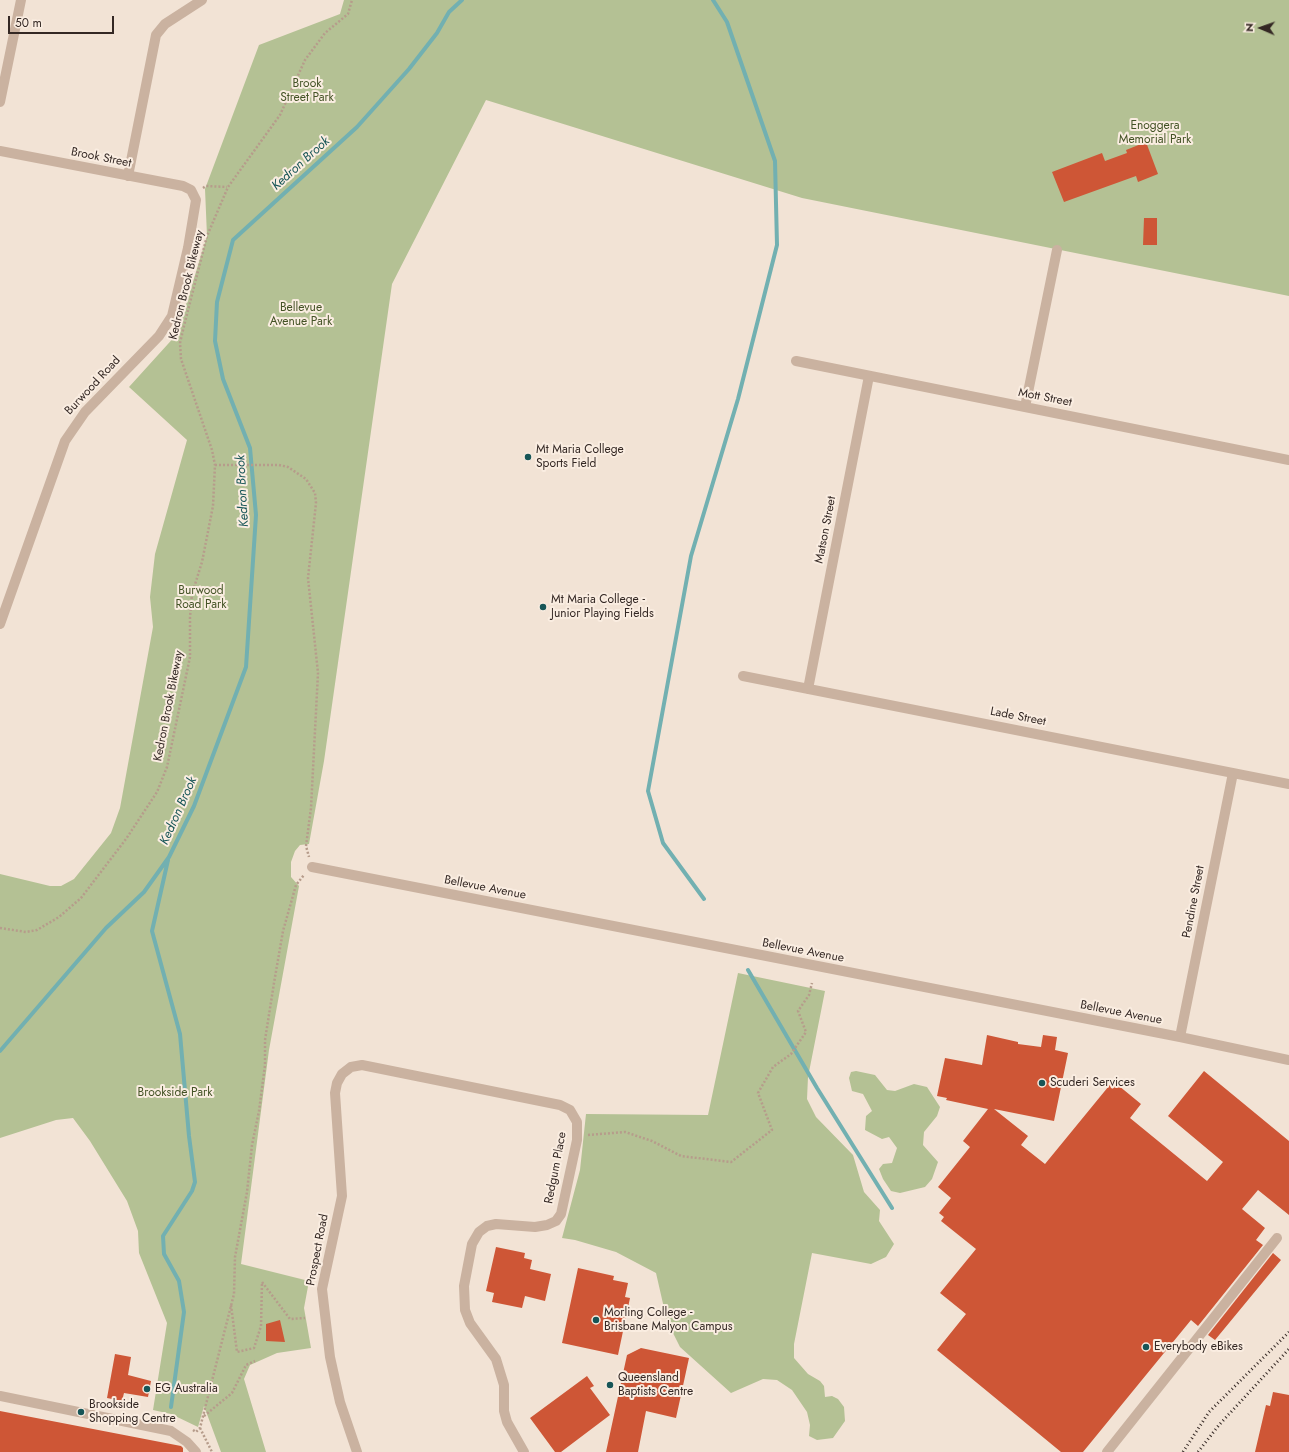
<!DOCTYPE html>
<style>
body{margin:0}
#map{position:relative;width:1289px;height:1452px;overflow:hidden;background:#f2e3d5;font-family:Jost,sans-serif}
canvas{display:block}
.north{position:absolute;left:1241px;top:8px;width:40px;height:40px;-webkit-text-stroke:3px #faede1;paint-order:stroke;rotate:272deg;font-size:11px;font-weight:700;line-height:16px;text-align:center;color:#342824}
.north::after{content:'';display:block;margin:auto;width:14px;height:18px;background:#342824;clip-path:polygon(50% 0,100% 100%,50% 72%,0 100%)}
.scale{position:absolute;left:8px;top:16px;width:106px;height:18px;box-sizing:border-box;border:2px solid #342824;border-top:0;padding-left:5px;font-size:12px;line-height:14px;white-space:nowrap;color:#342824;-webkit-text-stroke:3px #faede1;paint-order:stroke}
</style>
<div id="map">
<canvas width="1289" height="1452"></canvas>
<div class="north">N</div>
<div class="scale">50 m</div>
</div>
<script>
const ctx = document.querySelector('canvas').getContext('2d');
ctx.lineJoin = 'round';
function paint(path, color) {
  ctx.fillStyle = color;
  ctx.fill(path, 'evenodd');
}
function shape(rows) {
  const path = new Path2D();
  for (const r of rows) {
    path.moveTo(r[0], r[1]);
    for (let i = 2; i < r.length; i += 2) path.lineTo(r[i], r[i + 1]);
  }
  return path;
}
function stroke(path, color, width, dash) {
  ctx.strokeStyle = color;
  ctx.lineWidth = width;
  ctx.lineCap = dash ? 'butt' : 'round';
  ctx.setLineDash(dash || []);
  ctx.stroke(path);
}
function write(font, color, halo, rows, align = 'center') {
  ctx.font = font + ' Jost,sans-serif';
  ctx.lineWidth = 4;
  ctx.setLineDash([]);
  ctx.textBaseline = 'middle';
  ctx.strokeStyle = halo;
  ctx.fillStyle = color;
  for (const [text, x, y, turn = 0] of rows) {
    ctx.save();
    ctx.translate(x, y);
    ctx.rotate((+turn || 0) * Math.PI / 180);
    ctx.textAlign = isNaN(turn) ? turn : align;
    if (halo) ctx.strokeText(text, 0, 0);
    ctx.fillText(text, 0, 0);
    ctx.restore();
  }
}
const green = shape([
 [344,0,1289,0,1289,296,802,198,486,100,392,284,324,761,309,844,300,845,295,851,291,862,291,877,299,886,269,1050,241,1264,309,1281,304,1308,311,1348,277,1353,250,1365,244,1379,266,1452,221,1452,204,1406,198,1427,171,1414,153,1410,167,1323,139,1253,138,1231,127,1201,90,1141,73,1118,56,1120,0,1138,0,874,50,886,61,886,74,879,111,833,120,808,153,627,150,597,155,554,187,440,129,387,177,334,207,236,205,189,259,45,340,14],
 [738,973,825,991,808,1077,807,1099,816,1117,853,1155,864,1192,880,1210,879,1221,894,1244,886,1257,871,1264,812,1253,794,1344,794,1358,808,1374,820,1381,824,1386,825,1397,832,1396,838,1399,844,1407,845,1421,833,1438,817,1440,809,1436,810,1425,807,1412,792,1390,777,1380,763,1379,731,1393,680,1347,667,1321,656,1273,616,1252,575,1240,562,1238,580,1170,586,1114,708,1115],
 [856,1071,875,1075,887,1090,895,1091,914,1084,927,1087,940,1107,937,1116,924,1132,923,1145,938,1162,932,1179,925,1187,900,1193,891,1191,883,1179,879,1169,883,1164,892,1163,897,1148,889,1137,882,1139,865,1130,866,1116,872,1111,863,1094,852,1091,849,1078,851,1072]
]);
const stream = shape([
 [168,860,152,931,180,1034,189,1136,195,1182,192,1191,163,1236,164,1254,179,1281,184,1312,171,1407],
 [704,899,663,843,648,791,691,556,738,399,777,245,775,161,727,22,713,0],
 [748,970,817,1088,892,1208],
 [0,1051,106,928,144,892,169,857,194,806,246,667,256,515,250,448,223,379,215,341,217,302,233,240,357,127,409,69,437,33,449,12,462,0]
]);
const building = shape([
 [1146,142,1158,174,1138,182,1136,176,1064,202,1052,172,1102,153,1105,161,1127,153,1126,150],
 [1144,218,1157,218,1157,245,1143,245],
 [987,1035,1018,1042,1018,1044,1041,1047,1043,1035,1057,1037,1055,1050,1068,1053,1054,1121,994,1109,1028,1136,1021,1145,1045,1164,1113,1081,1141,1104,1130,1118,1207,1181,1223,1162,1168,1116,1204,1071,1289,1141,1289,1215,1258,1190,1242,1209,1265,1228,1256,1240,1263,1245,1198,1326,1191,1320,1083,1452,1061,1452,937,1350,966,1314,940,1293,976,1249,941,1221,944,1217,939,1213,951,1198,938,1187,970,1147,963,1141,988,1109,946,1100,947,1098,937,1096,945,1058,982,1065],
 [496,1247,525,1253,524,1258,532,1260,530,1269,551,1274,545,1301,525,1296,522,1308,492,1302,494,1293,486,1291],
 [1273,1253,1281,1260,1215,1340,1208,1335],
 [578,1268,614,1276,613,1280,628,1283,625,1297,630,1298,618,1355,562,1343],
 [280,1320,285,1342,266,1341,266,1324],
 [641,1348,689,1358,676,1418,646,1411,638,1452,606,1452,627,1355],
 [115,1354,131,1357,128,1375,151,1381,148,1397,124,1393,122,1401,107,1398],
 [587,1376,594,1386,590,1388,610,1415,561,1452,555,1452,530,1418],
 [1273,1392,1289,1395,1289,1452,1255,1452,1266,1405,1270,1406],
 [0,1411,181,1446,183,1448,183,1452,0,1452]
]);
const path = shape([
 [203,188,206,186,227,187],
 [215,465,279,465,288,467,306,479,315,493,316,503,308,578,318,673,311,808,306,846,309,857],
 [0,928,26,932,37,930,59,917,81,898,126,839,157,792,167,767,190,657,190,617,192,594,202,562,213,506,215,465,212,450,181,359,180,343,184,326,207,236,228,187,280,115,305,60,325,33,348,14,352,0],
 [588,1135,625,1132,652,1141,681,1156,731,1162,772,1130,758,1093,773,1067,791,1054,806,1032,798,1011,809,995,812,983],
 [231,1305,237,1352,254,1348,261,1326,262,1282,290,1319,305,1318],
 [204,1416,232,1393,246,1365,255,1361],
 [200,1428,212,1452],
 [193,1430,196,1432,200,1428,234,1294,235,1257,247,1192,252,1145,259,1111,265,1065,265,1040,274,983,283,931,296,885,304,875]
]);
const minor = shape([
 [0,102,21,0],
 [0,151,183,186,191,190,196,200,188,248,172,316,159,336,85,412,65,441,0,624],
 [128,176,156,35,165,24,202,0],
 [796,361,1289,460],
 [1025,407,1057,250],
 [743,676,1289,784],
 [808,689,869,376],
 [312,867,1180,1037,1289,1060],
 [1180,1037,1233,773],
 [0,1396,171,1431,187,1442,196,1452],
 [357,1452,340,1402,330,1357,322,1289,342,1196,335,1093,337,1083,342,1074,351,1067,362,1065,560,1105,570,1110,577,1122,577,1140,561,1214,556,1221,547,1225,535,1227,496,1224,487,1226,479,1232,472,1244,464,1286,465,1310,470,1323,496,1359,504,1385,504,1411,507,1422,524,1452],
 [1107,1452,1277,1238]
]);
const rail = shape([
 [1183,1452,1209,1412,1289,1332],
 [1198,1452,1219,1425,1289,1349]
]);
const markers = [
 [528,457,4,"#175557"],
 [543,607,4,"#175557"],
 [1042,1083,4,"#175557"],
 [596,1320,4,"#175557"],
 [1146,1347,4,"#175557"],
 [610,1385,4,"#175557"],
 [147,1389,4,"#175557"],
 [81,1412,4,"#175557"]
];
const parkNames = [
 ["Brook",307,84],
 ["Street Park",307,98],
 ["Enoggera",1155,126],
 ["Memorial Park",1155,140],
 ["Bellevue",301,308],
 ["Avenue Park",301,322],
 ["Burwood",201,591],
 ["Road Park",201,605],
 ["Brookside Park",175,1093]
];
const streetNames = [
 ["Brook Street",101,158,11],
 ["Kedron Brook Bikeway",187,285,-76],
 ["Burwood Road",93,386,-47],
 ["Mott Street",1045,398,11],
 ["Matson Street",826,530,-79],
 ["Kedron Brook Bikeway",169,706,-79],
 ["Lade Street",1018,717,11],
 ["Bellevue Avenue",485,888,11],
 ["Pendine Street",1194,902,-79],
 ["Bellevue Avenue",803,951,11],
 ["Bellevue Avenue",1121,1013,11],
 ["Redgum Place",556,1168,-79],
 ["Prospect Road",318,1250,-79]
];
const poiNames = [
 ["Mt Maria College",536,450],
 ["Sports Field",536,464],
 ["Mt Maria College -",551,600],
 ["Junior Playing Fields",551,614],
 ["Scuderi Services",1050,1083],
 ["Morling College -",604,1313],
 ["Brisbane Malyon Campus",604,1327],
 ["Everybody eBikes",1154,1347],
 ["Queensland",618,1378],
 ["Baptists Centre",618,1392],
 ["EG Australia",155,1389],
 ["Brookside",89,1405],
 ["Shopping Centre",89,1419]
];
const waterNames = [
 ["Kedron Brook",301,164,-42],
 ["Kedron Brook",243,491,-93],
 ["Kedron Brook",179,811,-66]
];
paint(green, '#b4c194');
stroke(stream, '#72b0b1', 4);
paint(building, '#ce5636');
stroke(path, '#b69c8b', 2.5, [2, 2]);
stroke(minor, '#cab2a0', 10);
stroke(rail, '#342824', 3, [1, 3]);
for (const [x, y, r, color] of markers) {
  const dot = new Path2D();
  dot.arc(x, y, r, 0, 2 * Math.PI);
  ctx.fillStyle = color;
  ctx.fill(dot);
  stroke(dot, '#faede1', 1.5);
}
write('12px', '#445326', '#faede1', parkNames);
write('12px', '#342824', '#faede1', streetNames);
write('12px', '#342824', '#faede1', poiNames, 'left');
write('italic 13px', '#175557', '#faede1', waterNames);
</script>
